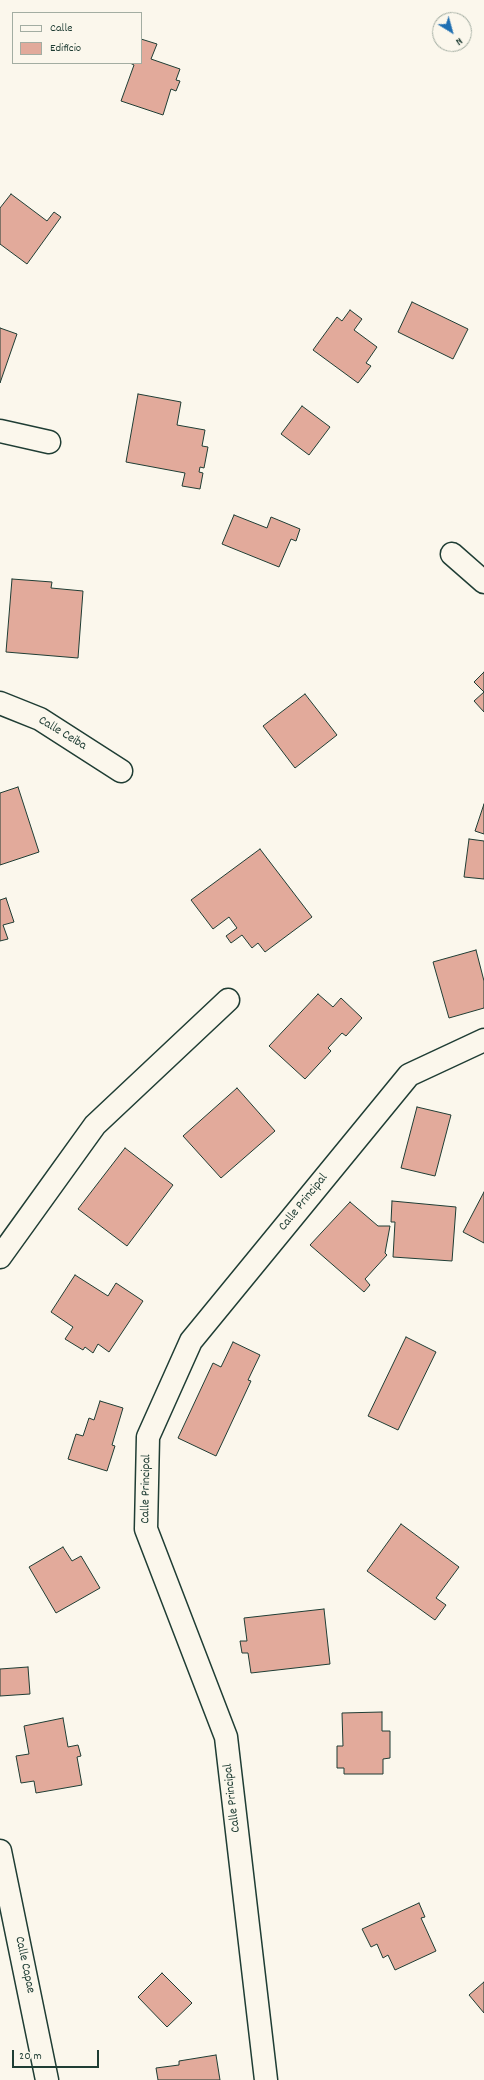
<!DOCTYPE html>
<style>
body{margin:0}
#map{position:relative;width:484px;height:2080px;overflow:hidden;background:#fbf7ec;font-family:Dekko,sans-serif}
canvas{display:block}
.legend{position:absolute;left:12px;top:12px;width:130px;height:52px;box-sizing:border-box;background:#fbf7ec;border:1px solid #a3ada2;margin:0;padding:5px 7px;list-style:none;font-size:12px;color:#1f3d34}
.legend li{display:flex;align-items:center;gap:8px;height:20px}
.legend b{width:20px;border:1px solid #a3ada2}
.north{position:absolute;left:432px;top:12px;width:40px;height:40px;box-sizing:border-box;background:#fbf7ec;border:1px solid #a3ada2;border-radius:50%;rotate:143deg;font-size:11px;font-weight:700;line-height:16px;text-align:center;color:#1f3d34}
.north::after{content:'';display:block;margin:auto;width:14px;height:18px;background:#1f6fb2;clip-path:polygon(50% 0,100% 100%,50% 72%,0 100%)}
.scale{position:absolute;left:12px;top:2050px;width:87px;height:18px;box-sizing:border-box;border:2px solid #1f3d34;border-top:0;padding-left:5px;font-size:12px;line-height:14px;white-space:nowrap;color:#1f3d34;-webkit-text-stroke:3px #fbf7ec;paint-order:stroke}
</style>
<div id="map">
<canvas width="484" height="2080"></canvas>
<ul class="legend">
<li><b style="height:5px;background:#fbf7ec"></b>Calle</li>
<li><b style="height:11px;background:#e2aa9b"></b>Edificio</li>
</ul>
<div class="north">N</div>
<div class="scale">20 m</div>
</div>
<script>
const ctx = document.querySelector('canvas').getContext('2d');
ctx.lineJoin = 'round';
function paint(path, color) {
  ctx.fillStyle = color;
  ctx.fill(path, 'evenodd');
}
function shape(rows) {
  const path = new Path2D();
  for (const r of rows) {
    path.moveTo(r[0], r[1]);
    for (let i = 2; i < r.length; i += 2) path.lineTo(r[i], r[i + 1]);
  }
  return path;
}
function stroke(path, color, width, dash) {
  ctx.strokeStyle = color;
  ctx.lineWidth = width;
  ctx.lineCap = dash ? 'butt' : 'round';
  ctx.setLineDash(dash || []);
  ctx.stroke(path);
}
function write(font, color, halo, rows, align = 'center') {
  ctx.font = font + ' Dekko,sans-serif';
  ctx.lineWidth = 3;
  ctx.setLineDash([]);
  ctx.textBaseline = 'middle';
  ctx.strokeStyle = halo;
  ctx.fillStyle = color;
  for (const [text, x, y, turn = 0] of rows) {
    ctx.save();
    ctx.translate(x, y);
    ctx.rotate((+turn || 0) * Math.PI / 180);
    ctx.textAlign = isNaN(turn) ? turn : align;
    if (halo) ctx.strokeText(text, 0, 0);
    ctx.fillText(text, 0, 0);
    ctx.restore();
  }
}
const building = shape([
 [141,39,157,44,151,59,180,69,176,80,180,81,176,91,171,89,163,115,121,101,134,65,130,63,141,63,141,39],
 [11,194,47,221,54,212,61,217,27,264,0,244,0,208,11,194],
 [412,302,468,329,453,359,398,332,412,302],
 [350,310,362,319,354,330,377,347,366,363,371,366,358,383,313,350,337,317,342,321,350,310],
 [0,328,17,334,0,383,0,328],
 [138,394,181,402,177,425,205,430,202,446,208,447,204,468,200,467,199,472,203,473,200,489,182,486,185,473,126,462,138,394],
 [302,406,330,427,309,455,281,434,302,406],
 [234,515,267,528,271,517,300,529,296,541,291,539,279,567,222,544,234,515],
 [12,579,52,582,51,588,83,591,78,658,6,652,12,579],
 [484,672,484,712,474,701,484,692,474,682,484,672],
 [305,694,337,735,295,768,263,726,305,694],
 [18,787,39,852,0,865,0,793,18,787],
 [484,804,484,834,475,831,484,804],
 [469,839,484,841,484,879,464,877,469,839],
 [260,849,312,917,265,952,258,943,252,948,242,935,231,943,226,936,237,928,229,917,213,929,191,900,260,849],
 [6,898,14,922,3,925,8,939,0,941,0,900,6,898],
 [476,950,484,981,484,1008,449,1018,433,962,476,950],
 [318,994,333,1007,341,998,362,1018,346,1036,342,1033,328,1048,331,1051,305,1079,269,1046,318,994],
 [237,1088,275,1131,221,1178,183,1136,237,1088],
 [417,1107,451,1115,435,1176,401,1168,417,1107],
 [125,1148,173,1185,127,1246,78,1209,125,1148],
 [484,1192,484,1243,463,1232,484,1192],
 [392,1201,456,1207,452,1261,393,1257,395,1222,391,1222,392,1201],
 [350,1202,378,1226,390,1226,385,1253,387,1255,365,1279,370,1285,364,1292,310,1245,350,1202],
 [75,1275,108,1296,116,1283,143,1301,109,1352,98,1344,93,1353,85,1347,83,1350,65,1339,73,1327,51,1312,75,1275],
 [406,1337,436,1352,398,1430,368,1416,406,1337],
 [233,1342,260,1355,248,1380,251,1381,216,1456,178,1438,213,1363,221,1367,233,1342],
 [100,1401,123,1408,112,1445,115,1446,107,1471,68,1459,76,1434,83,1436,89,1418,94,1420,100,1401],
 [401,1524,459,1567,436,1598,446,1605,435,1620,367,1571,401,1524],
 [63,1547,72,1561,81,1556,100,1588,56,1613,29,1567,63,1547],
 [324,1609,330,1664,251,1673,248,1653,242,1653,240,1641,247,1641,244,1618,324,1609],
 [28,1667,30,1694,0,1696,0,1669,28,1667],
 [382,1712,382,1731,390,1731,390,1758,383,1759,383,1774,344,1774,344,1768,337,1768,337,1746,343,1746,342,1713,382,1712],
 [63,1718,68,1747,78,1745,81,1756,77,1757,82,1785,36,1793,34,1781,21,1783,16,1756,29,1754,24,1726,63,1718],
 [419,1903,425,1917,421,1918,436,1951,395,1970,388,1955,383,1958,377,1944,371,1947,362,1929,419,1903],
 [162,1973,192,2003,167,2027,138,1997,162,1973],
 [484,1982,484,2013,469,1995,484,1982],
 [216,2055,220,2080,158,2080,156,2068,179,2065,179,2061,216,2055]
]);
const minor = shape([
 [0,431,49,442],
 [452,554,484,582],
 [0,703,40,719,121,771],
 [0,1257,95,1125,228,1000],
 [0,1851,47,2080],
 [266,2080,226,1737,146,1529,148,1437,191,1341,409,1075,484,1040]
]);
const streetNames = [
 ["Calle Ceiba",62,734,31],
 ["Calle Principal",304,1203,-51],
 ["Calle Principal",147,1489,-89],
 ["Calle Principal",233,1798,-97],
 ["Calle Capae",24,1965,78]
];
paint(building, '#e2aa9b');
stroke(building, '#1f3d34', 1);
stroke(minor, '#1f3d34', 25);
stroke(minor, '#fbf7ec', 22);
write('13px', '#1f3d34', '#fbf7ec', streetNames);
</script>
